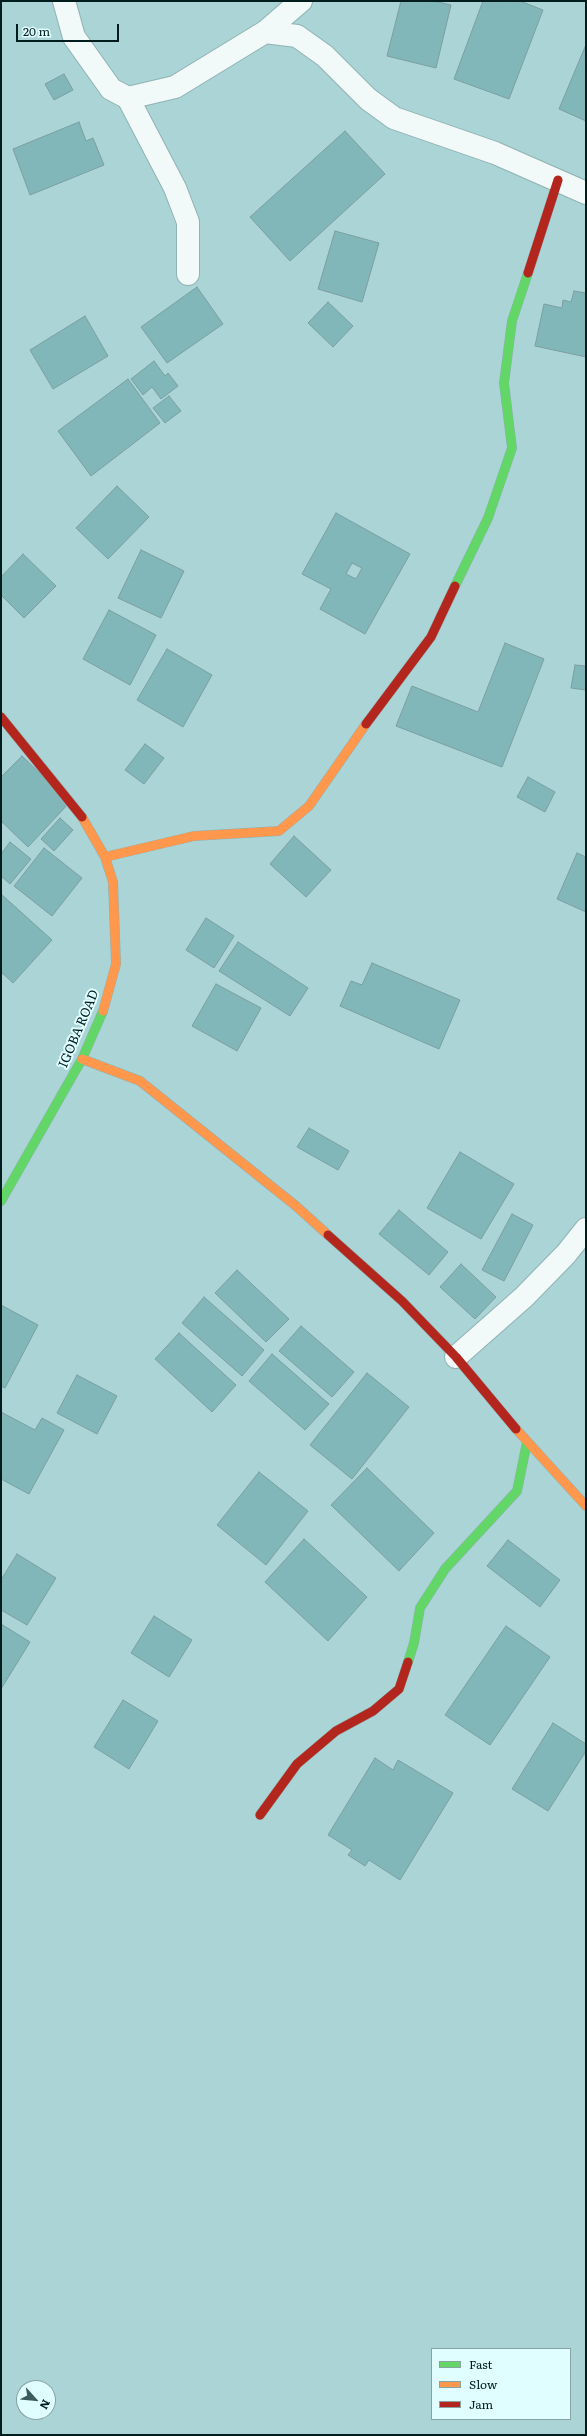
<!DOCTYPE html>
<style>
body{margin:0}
#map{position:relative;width:587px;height:2436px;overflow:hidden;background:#aad4d6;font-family:Literata,serif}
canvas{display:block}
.frame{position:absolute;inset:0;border:2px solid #001d1e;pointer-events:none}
.legend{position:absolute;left:431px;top:2348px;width:140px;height:72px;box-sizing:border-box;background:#e0fdff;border:1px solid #86a3a5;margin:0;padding:5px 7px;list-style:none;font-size:12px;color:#001d1e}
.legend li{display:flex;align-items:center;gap:8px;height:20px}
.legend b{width:20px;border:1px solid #86a3a5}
.north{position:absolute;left:16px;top:2380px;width:40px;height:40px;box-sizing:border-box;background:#e0fdff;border:1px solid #86a3a5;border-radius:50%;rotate:117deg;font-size:11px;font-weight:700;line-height:16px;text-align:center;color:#001d1e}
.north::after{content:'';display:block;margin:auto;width:14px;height:18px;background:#3b5d5e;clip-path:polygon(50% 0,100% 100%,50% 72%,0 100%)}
.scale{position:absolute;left:16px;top:24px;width:103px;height:18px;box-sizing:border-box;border:2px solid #001d1e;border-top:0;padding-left:5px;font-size:12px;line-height:14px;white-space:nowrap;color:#001d1e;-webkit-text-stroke:3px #e0fdff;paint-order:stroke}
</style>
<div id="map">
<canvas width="587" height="2436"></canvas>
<div class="frame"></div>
<ul class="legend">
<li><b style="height:5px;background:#63d668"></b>Fast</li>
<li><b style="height:5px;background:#ff974d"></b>Slow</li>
<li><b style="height:5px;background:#b3261e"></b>Jam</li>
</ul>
<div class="north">N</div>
<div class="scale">20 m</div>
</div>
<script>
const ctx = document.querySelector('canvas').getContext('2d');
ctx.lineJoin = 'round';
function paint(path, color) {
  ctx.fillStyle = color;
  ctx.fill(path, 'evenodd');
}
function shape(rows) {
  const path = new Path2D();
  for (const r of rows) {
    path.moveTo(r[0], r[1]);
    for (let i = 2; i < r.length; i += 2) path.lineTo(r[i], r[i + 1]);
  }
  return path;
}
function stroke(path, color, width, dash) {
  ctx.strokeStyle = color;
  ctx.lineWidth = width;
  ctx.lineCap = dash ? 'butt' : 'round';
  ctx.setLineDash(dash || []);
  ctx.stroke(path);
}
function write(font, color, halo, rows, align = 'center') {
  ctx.font = font + ' Literata,serif';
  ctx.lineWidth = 4;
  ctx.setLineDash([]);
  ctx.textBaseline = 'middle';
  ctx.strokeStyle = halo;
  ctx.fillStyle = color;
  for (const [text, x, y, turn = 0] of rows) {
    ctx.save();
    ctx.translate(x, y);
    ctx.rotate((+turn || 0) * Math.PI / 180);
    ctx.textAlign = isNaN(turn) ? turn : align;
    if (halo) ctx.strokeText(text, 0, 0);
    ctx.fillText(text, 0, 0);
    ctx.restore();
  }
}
const building = shape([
 [401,1,434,1,451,5,436,68,387,56,401,1],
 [483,1,520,1,543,10,509,99,454,79,483,1],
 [585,47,586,48,586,121,559,109,585,47],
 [64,74,73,90,54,100,45,84,64,74],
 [79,122,86,141,93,138,104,165,30,195,13,149,79,122],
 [345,131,385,174,290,261,250,217,345,131],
 [335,231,379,243,362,302,318,289,335,231],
 [197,287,223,324,167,363,141,327,197,287],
 [574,291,586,293,586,357,535,346,544,304,562,308,563,300,571,302,574,291],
 [328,302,353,326,333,347,308,323,328,302],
 [85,316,108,356,53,389,30,350,85,316],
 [154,361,165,376,168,373,178,386,161,399,152,387,143,395,131,379,154,361],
 [128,379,160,423,91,476,58,431,128,379],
 [169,396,181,411,165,423,153,408,169,396],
 [117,486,149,517,108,559,76,528,117,486],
 [336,513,410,554,365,634,320,609,331,589,302,574,336,513],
 [352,563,362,568,356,579,346,574,352,563],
 [141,550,184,571,161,618,118,598,141,550],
 [23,554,56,586,24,618,1,595,1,577,23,554],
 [109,610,156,635,130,685,83,659,109,610],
 [505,643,544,659,502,767,396,726,412,686,478,712,505,643],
 [167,649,212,675,183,727,137,700,167,649],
 [575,665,586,666,586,690,571,688,575,665],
 [145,744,164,758,144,784,125,770,145,744],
 [22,756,70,802,28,847,1,821,1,777,22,756],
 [528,777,555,792,545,812,517,797,528,777],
 [60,818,73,830,54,851,41,839,60,818],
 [294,836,331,870,306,897,270,864,294,836],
 [10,842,31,859,10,884,1,876,1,854,10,842],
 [44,848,82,878,52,916,14,886,44,848],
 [577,853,586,857,586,912,557,899,577,853],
 [1,894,52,940,13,983,1,972,1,894],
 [206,918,234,936,214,968,186,950,206,918],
 [238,942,308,988,290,1016,219,971,238,942],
 [372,963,460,1000,439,1049,340,1006,351,981,362,985,372,963],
 [216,984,261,1008,237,1051,192,1026,216,984],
 [309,1128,349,1151,338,1170,297,1147,309,1128],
 [460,1152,514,1184,481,1239,427,1208,460,1152],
 [399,1210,448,1252,429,1275,379,1234,399,1210],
 [512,1214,533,1225,504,1281,482,1270,512,1214],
 [461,1264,496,1297,475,1319,440,1287,461,1264],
 [237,1270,289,1319,266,1342,215,1293,237,1270],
 [204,1297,264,1350,242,1376,182,1323,204,1297],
 [1,1305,38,1325,5,1388,1,1386,1,1305],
 [301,1326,354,1372,332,1397,279,1351,301,1326],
 [179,1333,236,1385,212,1412,155,1359,179,1333],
 [272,1354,329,1404,305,1430,249,1381,272,1354],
 [367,1373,409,1407,352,1479,310,1445,367,1373],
 [77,1375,117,1396,97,1434,57,1413,77,1375],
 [1,1412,35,1430,42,1418,64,1430,29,1494,1,1479,1,1412],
 [367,1468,434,1533,399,1571,331,1505,367,1468],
 [259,1472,308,1511,266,1565,217,1525,259,1472],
 [304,1539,367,1597,328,1641,265,1582,304,1539],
 [508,1540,560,1580,540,1607,487,1566,508,1540],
 [17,1554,56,1578,27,1625,1,1610,1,1580,17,1554],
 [154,1616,192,1640,169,1677,131,1653,154,1616],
 [1,1624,30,1642,1,1689,1,1624],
 [506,1626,550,1657,490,1745,445,1715,506,1626],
 [123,1700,158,1721,129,1769,94,1747,123,1700],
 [553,1723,586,1744,586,1751,548,1811,512,1789,553,1723],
 [375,1758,393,1770,398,1760,453,1793,400,1880,369,1860,365,1866,348,1855,352,1850,328,1835,375,1758]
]);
const street = shape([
 [64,1,74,37,111,89,128,98,175,188,188,222,188,274],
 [265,32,297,36,325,56,368,99,394,118,495,153,586,193],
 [128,98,175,87,265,32,301,1],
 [456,1357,524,1297,566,1254,586,1229]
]);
const fast = shape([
 [455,586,488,518,512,448,504,383,512,321,528,273],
 [1,1201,82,1059,103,1011],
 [408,1662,414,1643,420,1608,445,1569,517,1491,527,1442]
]);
const slow = shape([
 [82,817,105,857,113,882,116,964,103,1011],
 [105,857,194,836,279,831,309,806,366,724],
 [82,1059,140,1081,296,1206,328,1235],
 [516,1429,586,1506]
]);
const jam = shape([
 [528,273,558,180],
 [1,717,82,817],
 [366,724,431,637,455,586],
 [328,1235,402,1301,456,1357,516,1429],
 [260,1815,297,1764,336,1731,373,1711,399,1689,408,1662]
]);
const streetNames = [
 ["IGOBA ROAD",79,1029,-67]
];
paint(building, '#81b7b9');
stroke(building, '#7c9ea0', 1);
stroke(street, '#90b2b3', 24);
stroke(fast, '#90b2b3', 10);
stroke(slow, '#90b2b3', 10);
stroke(jam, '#90b2b3', 10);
stroke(street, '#f2f9f9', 22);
stroke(fast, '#63d668', 9);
stroke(slow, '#ff974d', 9);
stroke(jam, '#b3261e', 9);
write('13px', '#001d1e', '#e0fdff', streetNames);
</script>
